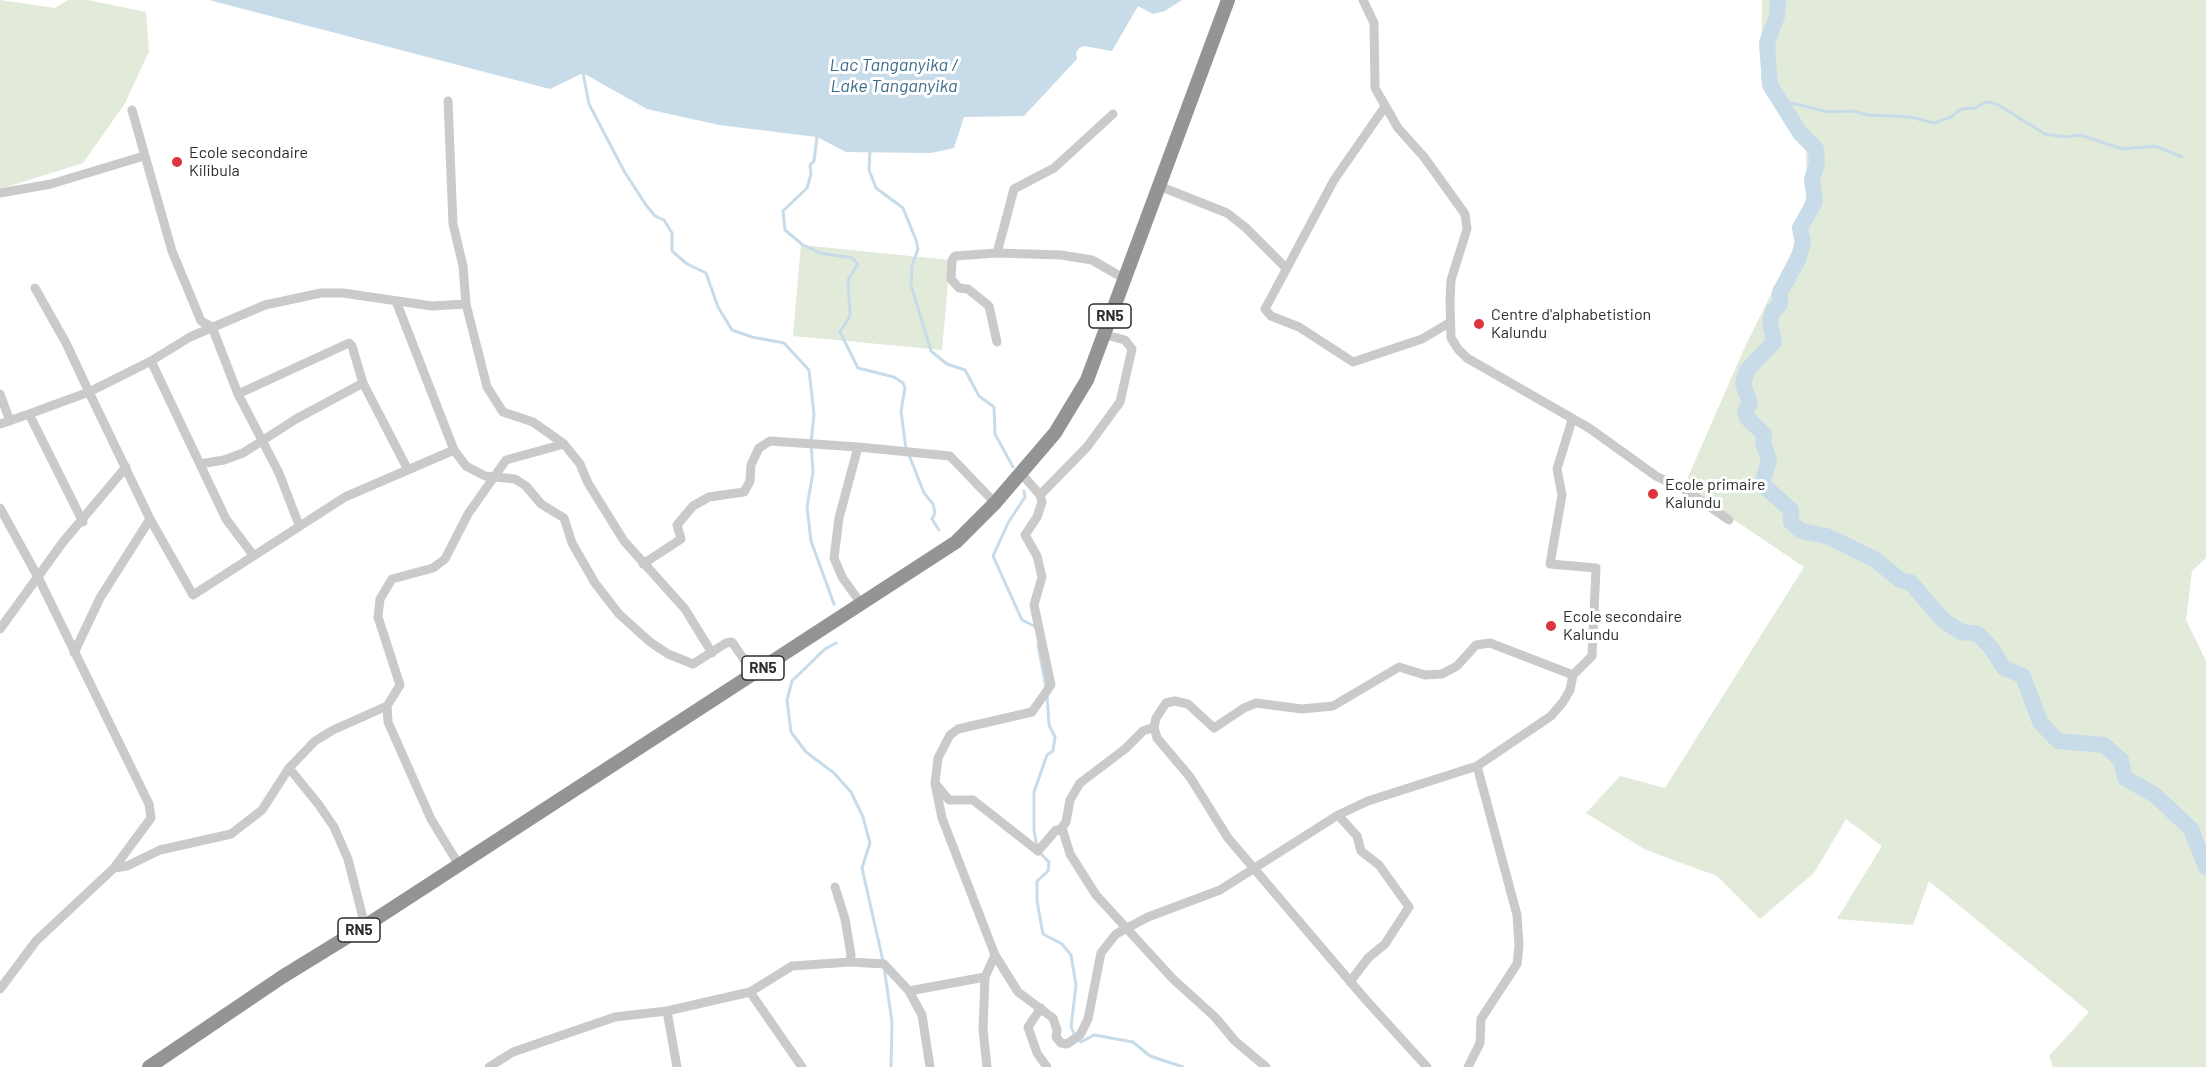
<!DOCTYPE html>
<style>
body{margin:0}
canvas{display:block;background:#fff}
</style>
<canvas width="2206" height="1067"></canvas>
<script>
const ctx = document.querySelector('canvas').getContext('2d');
ctx.lineJoin = 'round';
function paint(path, color) {
  ctx.fillStyle = color;
  ctx.fill(path, 'evenodd');
}
function shape(rows) {
  const path = new Path2D();
  for (const r of rows) {
    path.moveTo(r[0], r[1]);
    for (let i = 2; i < r.length; i += 2) path.lineTo(r[i], r[i + 1]);
  }
  return path;
}
function stroke(path, color, width, dash) {
  ctx.strokeStyle = color;
  ctx.lineWidth = width;
  ctx.lineCap = dash ? 'butt' : 'round';
  ctx.setLineDash(dash || []);
  ctx.stroke(path);
}
function write(font, color, halo, rows, align = 'center') {
  ctx.font = font + ' Barlow,sans-serif';
  ctx.lineWidth = 6;
  ctx.setLineDash([]);
  ctx.textBaseline = 'middle';
  ctx.strokeStyle = halo;
  ctx.fillStyle = color;
  for (const [text, x, y, turn = 0] of rows) {
    ctx.save();
    ctx.translate(x, y);
    ctx.rotate((+turn || 0) * Math.PI / 180);
    ctx.textAlign = isNaN(turn) ? turn : align;
    if (halo) ctx.strokeText(text, 0, 0);
    ctx.fillText(text, 0, 0);
    ctx.restore();
  }
}
const green = shape([
 [0,0,55,8,68,0,88,0,146,12,149,52,124,105,83,163,0,189],
 [1762,0,2206,0,2206,558,2192,571,2186,620,2206,661,2206,1067,2053,1067,2049,1056,2089,1012,1929,881,1913,925,1837,919,1882,846,1846,819,1814,873,1760,919,1717,876,1646,850,1586,813,1620,776,1665,788,1804,567,1684,486,1744,349,1792,251,1807,193,1806,151,1782,119,1761,79],
 [801,245,950,260,942,350,793,336]
]);
const water = shape([
 [209,0,1182,0,1165,11,1153,14,1138,6,1112,51,1084,46,1079,48,1076,53,1077,59,1024,116,964,117,954,148,931,153,846,152,817,137,719,125,647,109,583,73,550,89]
]);
const stream = shape([
 [583,73,589,104,624,171,646,205,655,216,664,220,672,233,672,251,687,264,706,273,718,307,732,330,752,337,784,343,809,370,814,414,811,443,813,472,807,507,811,541,834,604],
 [1782,103,1792,103,1828,112,1852,111,1869,115,1910,117,1934,123,1951,117,1961,109,1975,108,1986,102,1997,104,2045,134,2066,137,2080,135,2123,149,2155,146,2182,157],
 [817,137,814,161,810,165,811,174,807,188,783,211,785,230,803,245,820,253,852,258,858,264,848,280,850,316,840,332,858,368,894,377,903,383,905,388,901,411,906,449],
 [870,150,869,170,876,188,903,208,916,240,918,249,912,266,911,285,931,351,947,364,965,370,979,396,994,407,995,434,1013,467],
 [909,455,924,493,933,504,935,513,932,519,939,530],
 [1024,491,1025,497,1008,523,993,556,1022,620,1034,626],
 [836,643,825,649,792,681,787,700,791,732,806,752,834,773,851,792,863,817,870,843,862,868,883,961],
 [1038,644,1046,688],
 [1047,694,1049,725,1055,737,1053,751,1047,755,1034,792,1034,831,1038,851,1049,862,1048,871,1037,881,1037,901,1043,934,1062,944,1071,955,1076,985,1071,1027,1076,1038,1081,1042,1094,1035,1133,1042,1150,1056,1183,1067],
 [884,967,892,1022,891,1067]
]);
const river = shape([
 [1778,0,1777,16,1767,43,1770,85,1800,133,1816,149,1817,164,1812,179,1815,201,1800,228,1803,243,1798,260,1780,292,1780,304,1773,311,1770,321,1774,342,1747,370,1743,384,1750,403,1745,412,1747,418,1764,434,1763,443,1769,460,1762,484,1791,510,1791,522,1801,531,1827,536,1876,560,1900,580,1910,582,1943,620,1961,632,1978,634,1992,649,2004,668,2023,676,2040,722,2058,741,2104,745,2121,760,2125,778,2155,795,2191,829,2206,867]
]);
const minor = shape([
 [1363,0,1374,23,1375,88,1398,128,1424,157,1465,214,1467,229,1451,280,1450,301,1451,338,1458,349,1467,358,1589,428,1656,476,1687,491,1729,520],
 [448,101,453,224,463,266,466,304,487,387,503,412,533,422,564,444,580,464,588,483,624,541,685,609,712,653],
 [1384,108,1334,180,1265,309,1271,316,1299,327,1353,362,1422,339,1449,323],
 [132,110,172,251,201,321,212,327,238,394,279,473,299,525],
 [1159,186,1227,213,1245,227,1286,268],
 [0,193,51,184,144,156],
 [997,253,1014,189,1054,168,1113,114],
 [35,288,66,343,89,392,151,361,190,337,265,305,321,293,343,293,432,306,466,304],
 [396,301,454,450,466,466,485,476,515,479,526,486,541,504,564,518,572,543,595,583,619,614,650,642,668,654,693,664,726,643,732,642,754,674],
 [997,342,989,306,968,289,959,288,951,279,952,260,955,256,997,253,1061,255,1092,260,1125,279],
 [151,361,226,519,253,555],
 [0,394,10,421],
 [238,394,349,343,352,346,363,383],
 [29,414,89,392,150,519,193,595,345,497,454,450],
 [0,424,29,414,83,522],
 [200,464,224,460,243,453,296,419,363,383,408,470],
 [1020,472,1040,495,1042,502,1037,517,1025,535,1037,556,1042,577,1034,605,1051,685,1032,712,958,729,950,735,938,758,935,783,942,818,995,955,1018,992,1053,1018,1057,1030,1056,1037,1061,1043,1067,1044,1080,1035,1088,1019,1101,953,1116,934,1148,917,1220,890,1338,815,1368,801,1477,766,1551,716,1563,702,1570,690,1573,675,1592,656,1596,568,1550,564,1562,495,1557,469,1572,420],
 [1040,495,1087,447,1120,402,1132,349,1125,340,1102,334],
 [0,508,39,579,149,804,151,818,114,868,36,941,0,989],
 [643,564,681,539,677,525,693,506,709,497,744,492,750,481,751,465,759,448,770,441,858,447],
 [862,605,842,577,834,558,839,518,858,447,950,456,995,503],
 [0,629,63,542,126,467],
 [74,653,100,598,150,519],
 [289,768,319,805,334,827,348,859,365,926],
 [935,783,949,800,973,800,1038,851,1056,830,1063,831,1070,854,1096,895,1173,979,1215,1017,1235,1041,1266,1067],
 [1338,815,1357,836,1361,851,1379,865,1409,907,1385,944,1368,958,1350,982],
 [1060,830,1066,822,1070,800,1080,783,1125,749,1143,731,1154,727],
 [459,865,431,819,388,722,387,706,400,685,378,617,380,599,392,579,433,568,445,559,468,514,506,460,564,444],
 [114,868,127,866,160,850,231,834,262,810,289,768,315,741,333,730,387,706],
 [835,887,845,919,851,955,850,962],
 [985,977,983,1029,987,1067],
 [909,991,922,1015,930,1067],
 [750,992,802,1067],
 [1041,1008,1028,1027,1037,1053,1047,1067],
 [667,1011,677,1067],
 [489,1067,513,1052,615,1017,667,1011,750,992,792,966,850,962,884,964,909,991,985,977,995,955],
 [1427,1067,1366,1000,1228,838,1190,777,1157,738,1154,727,1156,718,1166,703,1175,701,1188,704,1214,728,1244,708,1256,703,1302,709,1333,706,1399,667,1425,675,1442,674,1457,666,1476,645,1490,643,1573,675],
 [1468,1067,1480,1043,1481,1019,1517,964,1519,945,1517,915,1477,766]
]);
const highway = shape([
 [149,1067,282,977,365,926,956,542,995,503,1055,433,1087,380,1228,0]
]);
const markers = [
 [177,162,6,"#de343e"],
 [1479,324,6,"#de343e"],
 [1653,494,6,"#de343e"],
 [1551,626,6,"#de343e"]
];
const shields = [
 [1110,316,42],
 [763,668,42],
 [359,930,42]
];
const shieldNames = [
 ["RN5",1110,316],
 ["RN5",763,668],
 ["RN5",359,930]
];
const poiNames = [
 ["Ecole secondaire",189,153],
 ["Kilibula",189,171],
 ["Centre d'alphabetistion",1491,315],
 ["Kalundu",1491,333],
 ["Ecole primaire",1665,485],
 ["Kalundu",1665,503],
 ["Ecole secondaire",1563,617],
 ["Kalundu",1563,635]
];
const waterNames = [
 ["Lac Tanganyika /",894,65],
 ["Lake Tanganyika",894,86]
];
paint(green, '#e2eada');
paint(water, '#c7dbe9');
stroke(stream, '#c7dbe9', 3);
stroke(river, '#c7dbe9', 16);
stroke(minor, '#cacaca', 9);
stroke(highway, '#949494', 14);
for (const [x, y, r, color] of markers) {
  const dot = new Path2D();
  dot.arc(x, y, r, 0, 2 * Math.PI);
  ctx.fillStyle = color;
  ctx.fill(dot);
  stroke(dot, '#fff', 2);
}
for (const [x, y, w] of shields) {
  const box = new Path2D();
  box.roundRect(x - w / 2, y - 12, w, 24, 4.5);
  ctx.fillStyle = '#fff';
  ctx.fill(box);
  stroke(box, '#2d2d2d', 1.5);
}
write('bold 15px', '#2d2d2d', null, shieldNames);
write('16px', '#2d2d2d', '#fff', poiNames, 'left');
write('italic 18px', '#3e6c8b', '#fff', waterNames);
</script>
